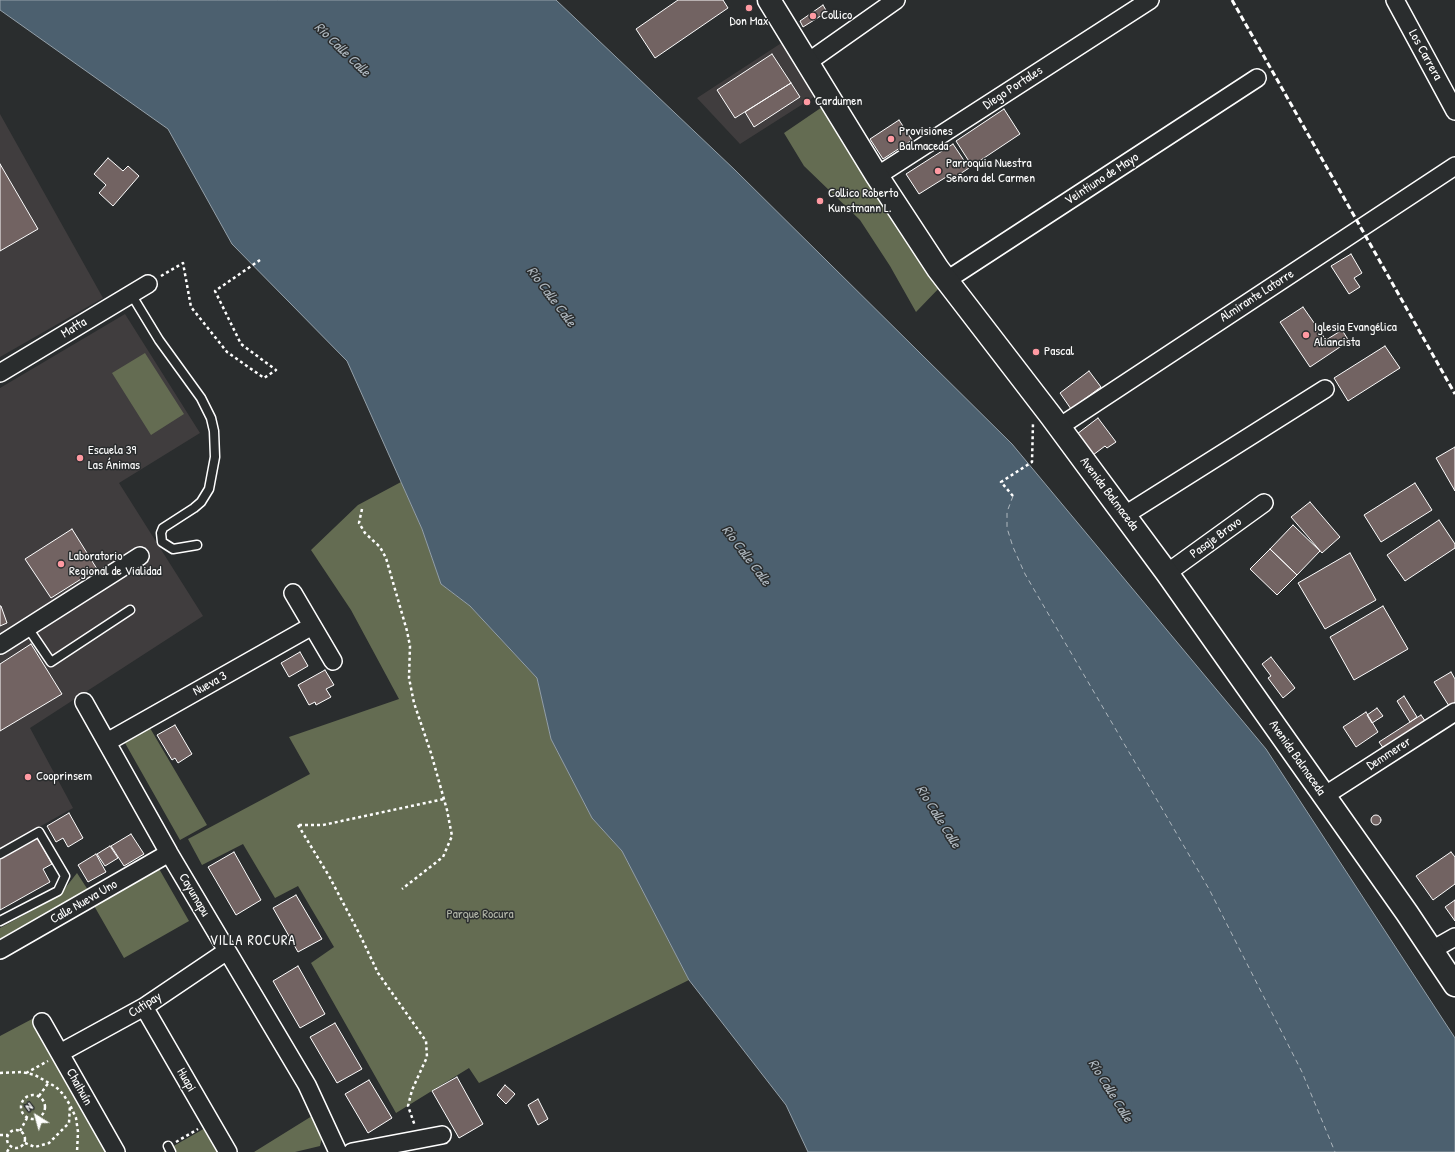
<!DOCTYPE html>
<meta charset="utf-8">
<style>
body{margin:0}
#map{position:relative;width:1455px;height:1152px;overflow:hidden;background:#2a2d2e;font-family:"Patrick Hand",sans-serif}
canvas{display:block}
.north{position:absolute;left:16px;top:1096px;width:40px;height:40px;-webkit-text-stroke:3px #2a2d2e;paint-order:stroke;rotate:323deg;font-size:11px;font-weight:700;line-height:16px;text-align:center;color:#fff}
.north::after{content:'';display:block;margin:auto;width:14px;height:18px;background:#fff;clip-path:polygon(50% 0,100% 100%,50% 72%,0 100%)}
</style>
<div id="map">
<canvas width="1455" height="1152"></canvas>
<div class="north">N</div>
</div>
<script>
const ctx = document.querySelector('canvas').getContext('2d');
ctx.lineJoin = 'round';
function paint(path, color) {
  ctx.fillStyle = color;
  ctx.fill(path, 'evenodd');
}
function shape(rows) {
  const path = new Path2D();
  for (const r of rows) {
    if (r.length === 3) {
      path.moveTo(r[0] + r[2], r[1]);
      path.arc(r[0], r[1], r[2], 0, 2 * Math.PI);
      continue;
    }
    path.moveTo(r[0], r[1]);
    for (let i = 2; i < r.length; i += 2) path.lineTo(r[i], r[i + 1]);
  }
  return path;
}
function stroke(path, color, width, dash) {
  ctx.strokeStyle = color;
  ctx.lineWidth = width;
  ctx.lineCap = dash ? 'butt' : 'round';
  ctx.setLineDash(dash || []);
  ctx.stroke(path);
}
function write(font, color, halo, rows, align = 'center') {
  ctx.font = font + ' "Patrick Hand",sans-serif';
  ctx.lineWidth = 3;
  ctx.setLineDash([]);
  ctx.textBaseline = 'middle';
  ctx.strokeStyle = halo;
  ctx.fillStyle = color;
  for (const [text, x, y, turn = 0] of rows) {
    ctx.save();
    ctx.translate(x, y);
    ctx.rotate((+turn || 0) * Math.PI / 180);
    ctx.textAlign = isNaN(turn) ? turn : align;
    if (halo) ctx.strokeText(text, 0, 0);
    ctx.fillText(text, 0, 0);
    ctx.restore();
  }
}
const built = shape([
 [783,42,817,95,740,144,697,98],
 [0,114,103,298,0,357],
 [125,314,200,433,119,483,203,616,30,728,73,808,0,849,0,388]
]);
const green = shape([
 [828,103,942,285,916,312,890,266,860,220,804,166,784,133],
 [145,353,184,414,151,435,112,373],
 [401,482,422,529,441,584,470,606,537,678,551,739,592,818,622,851,689,980,479,1083,469,1068,396,1113,311,963,334,947,298,886,275,898,243,844,202,865,188,839,310,774,289,737,399,699,351,610,311,550,358,505],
 [150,728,207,825,180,840,125,743],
 [158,867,189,921,124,958,93,904],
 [77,873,88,890,0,939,0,928,59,896],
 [34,1018,53,1052,111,1152,0,1152,0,1036],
 [312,1116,322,1137,320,1146,295,1152,254,1152],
 [207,1127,221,1152,163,1152]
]);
const water = shape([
 [0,0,556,0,735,170,1012,444,1266,749,1455,1038,1455,1152,808,1152,786,1105,689,980,622,851,592,818,551,739,537,678,470,606,441,584,422,529,347,361,232,244,168,129,0,10,0,0]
]);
const ferry = shape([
 [1013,496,1007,512,1007,528,1013,547,1025,574,1209,889,1302,1072,1335,1152]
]);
const building = shape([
 [678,0,723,0,728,8,655,58,636,29,678,0],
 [823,5,827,12,803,27,800,21,823,5],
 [772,54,791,83,735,118,717,90,772,54],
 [791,83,800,97,754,127,745,112,791,83],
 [1004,109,1020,134,972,166,956,141,1004,109],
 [899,120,912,140,883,159,870,139,899,120],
 [953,144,969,168,954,178,951,174,919,194,906,174,953,144],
 [108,158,123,171,128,166,139,176,113,206,99,193,106,185,94,174,108,158],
 [0,164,38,229,0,251,0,164],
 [1351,254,1362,273,1354,278,1360,287,1349,294,1331,266,1351,254],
 [1303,307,1326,340,1342,330,1349,341,1310,367,1280,322,1303,307],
 [1385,346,1400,368,1348,401,1334,378,1385,346],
 [1089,371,1101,387,1071,409,1060,393,1089,371],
 [1098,418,1116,442,1107,448,1105,446,1093,455,1077,434,1098,418],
 [1455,447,1455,491,1436,458,1455,447],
 [1415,483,1432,510,1381,542,1364,515,1415,483],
 [1310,502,1340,537,1322,553,1291,517,1310,502],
 [1439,520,1455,544,1455,548,1405,581,1387,555,1439,520],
 [1293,525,1320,551,1297,575,1270,549,1293,525],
 [72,529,97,569,51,598,25,559,72,529],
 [1270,549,1297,575,1277,595,1250,569,1270,549],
 [1350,553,1376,600,1325,629,1298,583,1350,553],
 [0,606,1,606,7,623,0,626,0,606],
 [1383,606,1408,649,1354,680,1330,637,1383,606],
 [31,644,62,694,0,731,0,664,31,644],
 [300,652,308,666,289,677,281,663,300,652],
 [1271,657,1295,688,1283,698,1268,678,1271,676,1262,664,1271,657],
 [325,670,334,685,326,689,331,697,316,705,315,702,309,705,298,685,325,670],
 [1451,672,1455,679,1455,703,1449,706,1434,682,1451,672],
 [1404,696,1417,717,1410,722,1397,701,1404,696],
 [1377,708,1383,716,1372,723,1367,715,1377,708],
 [1366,712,1378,732,1356,747,1343,727,1366,712],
 [1421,715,1428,725,1386,752,1379,742,1421,715],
 [175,725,192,754,178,763,175,758,172,760,157,735,175,725],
 [69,813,83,838,68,847,63,838,56,842,47,826,69,813],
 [1376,820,5],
 [131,834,144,854,124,866,111,846,131,834],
 [37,837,52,864,43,869,50,882,0,910,0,858,37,837],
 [110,846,118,858,105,866,97,854,110,846],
 [234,852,261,900,236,915,208,867,234,852],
 [1451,852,1455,857,1455,884,1433,900,1416,876,1451,852],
 [96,854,106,872,88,882,78,865,96,854],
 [296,895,322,939,298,952,273,908,296,895],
 [1455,900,1455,921,1445,907,1455,900],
 [298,966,325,1014,300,1028,273,981,298,966],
 [335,1023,362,1069,337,1083,310,1037,335,1023],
 [457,1077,483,1124,459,1138,432,1091,457,1077],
 [369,1080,392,1118,368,1133,345,1094,369,1080],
 [505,1085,515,1094,506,1104,497,1095,505,1085],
 [538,1099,548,1119,538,1125,528,1105,538,1099]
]);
const path = shape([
 [161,276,183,263,191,307,227,352,264,378,276,370,241,344,215,291,260,260],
 [1013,496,1001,482,1032,462,1033,423],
 [362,509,359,523,365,533,380,547,386,558,407,631,410,646,409,678,414,703,431,753,447,810,452,836,443,857,402,889],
 [298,825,329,876,360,935,378,973,426,1041,427,1057,412,1090,408,1106,415,1126],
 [299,825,323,825,444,799],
 [0,1073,22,1072,35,1075,56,1087,63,1094,70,1105,76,1118,78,1132,77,1152],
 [26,1073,48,1061],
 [33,1107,12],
 [39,1096,49,1082],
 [16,1139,9],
 [20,1131,27,1118],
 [0,1135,8,1135],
 [176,1142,198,1129],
 [25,1143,35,1147,49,1143,69,1123,70,1105],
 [7,1152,10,1147]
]);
const lane = shape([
 [131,294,159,340,201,398,211,418,214,431,215,457,209,489,201,502,194,508,163,528,161,533,162,542,173,549,197,545],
 [28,628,51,662,130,610],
 [0,854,39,832,65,876,58,891,0,921],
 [168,1146,171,1152]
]);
const street = shape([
 [1395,0,1455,111],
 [808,62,896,0],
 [877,176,1150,0],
 [947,280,1257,78],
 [0,373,148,284],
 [1059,427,1455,166],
 [1125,515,1325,389],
 [1167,573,1264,503],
 [293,593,333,661],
 [0,645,140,556],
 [84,702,169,853,307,1085,338,1152],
 [107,742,312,626],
 [1324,796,1455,712],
 [0,950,169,853],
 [1432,950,1455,937],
 [144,1007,228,1152],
 [42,1022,116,1152],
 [60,1053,144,1007,227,951],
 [352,1152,442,1135]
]);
const secondary = shape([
 [769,0,877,176,938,269,1051,416,1167,573,1407,913,1455,985]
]);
const rail = shape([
 [1232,0,1455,394]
]);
const markers = [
 [749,8,4,"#ff9aa2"],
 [813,16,4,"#ff9aa2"],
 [807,102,4,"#ff9aa2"],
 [891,139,4,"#ff9aa2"],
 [938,171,4,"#ff9aa2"],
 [820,201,4,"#ff9aa2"],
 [1306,335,4,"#ff9aa2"],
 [1036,352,4,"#ff9aa2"],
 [80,458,4,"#ff9aa2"],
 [61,564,4,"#ff9aa2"],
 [28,777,4,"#ff9aa2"]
];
const poiNames = [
 ["Collico",821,16],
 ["Don Max",749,22,"center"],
 ["Cardumen",815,102],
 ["Provisiones",899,132],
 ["Balmaceda",899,147],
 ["Parroquia Nuestra",946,164],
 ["Señora del Carmen",946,179],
 ["Collico Roberto",828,194],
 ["Kunstmann L.",828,209],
 ["Iglesia Evangélica",1314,328],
 ["Aliancista",1314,343],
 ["Pascal",1044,352],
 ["Escuela 39",88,451],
 ["Las Ánimas",88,466],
 ["Laboratorio",69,557],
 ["Regional de Vialidad",69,572],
 ["Cooprinsem",36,777]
];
const streetNames = [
 ["Los Carrera",1425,55,61],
 ["Diego Portales",1013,88,-33],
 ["Veintiuno de Mayo",1102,179,-33],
 ["Almirante Latorre",1257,296,-33],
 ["Matta",74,328,-31],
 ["Avenida Balmaceda",1109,494,53],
 ["Pasaje Bravo",1216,538,-36],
 ["Nueva 3",210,684,-29],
 ["Demmerer",1389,754,-33],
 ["Avenida Balmaceda",1297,758,55],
 ["Cayumapu",194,895,59],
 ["Calle Nueva Uno",84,902,-30],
 ["Cutipay",145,1005,-32],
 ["Huapi",186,1080,60],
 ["Chaihuín",79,1087,61]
];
const parkNames = [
 ["Parque Rocura",480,915]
];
const waterNames = [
 ["Río Calle Calle",342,50,44],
 ["Río Calle Calle",551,297,53],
 ["Río Calle Calle",746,556,53],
 ["Río Calle Calle",938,817,58],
 ["Río Calle Calle",1110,1091,58]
];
const neighbourhoodNames = [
 ["VILLA ROCURA",253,941]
];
paint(built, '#403d3e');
paint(green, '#646c52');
paint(water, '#4c606f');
stroke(water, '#94a0a9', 1);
stroke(ferry, '#aeb7be', 1, [5, 4]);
paint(building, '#726362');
stroke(building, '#fff', 1);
stroke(lane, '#fff', 11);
stroke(street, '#fff', 20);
stroke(secondary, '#fff', 25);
stroke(path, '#fff', 2.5, [3, 3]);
stroke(lane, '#2a2d2e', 8);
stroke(street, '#2a2d2e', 17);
stroke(secondary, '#2a2d2e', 22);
stroke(rail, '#fff', 3, [6, 3]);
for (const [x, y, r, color] of markers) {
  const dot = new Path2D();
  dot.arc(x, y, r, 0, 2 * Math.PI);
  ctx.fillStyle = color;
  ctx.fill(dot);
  stroke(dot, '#2a2d2e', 1.5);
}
write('13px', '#fff', '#2a2d2e', poiNames, 'left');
write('13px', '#fff', '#2a2d2e', streetNames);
write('13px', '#b2b6a8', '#2a2d2e', parkNames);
write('italic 14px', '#aeb7be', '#2a2d2e', waterNames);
ctx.letterSpacing = '1px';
write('14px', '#fff', '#2a2d2e', neighbourhoodNames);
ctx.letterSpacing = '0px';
</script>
